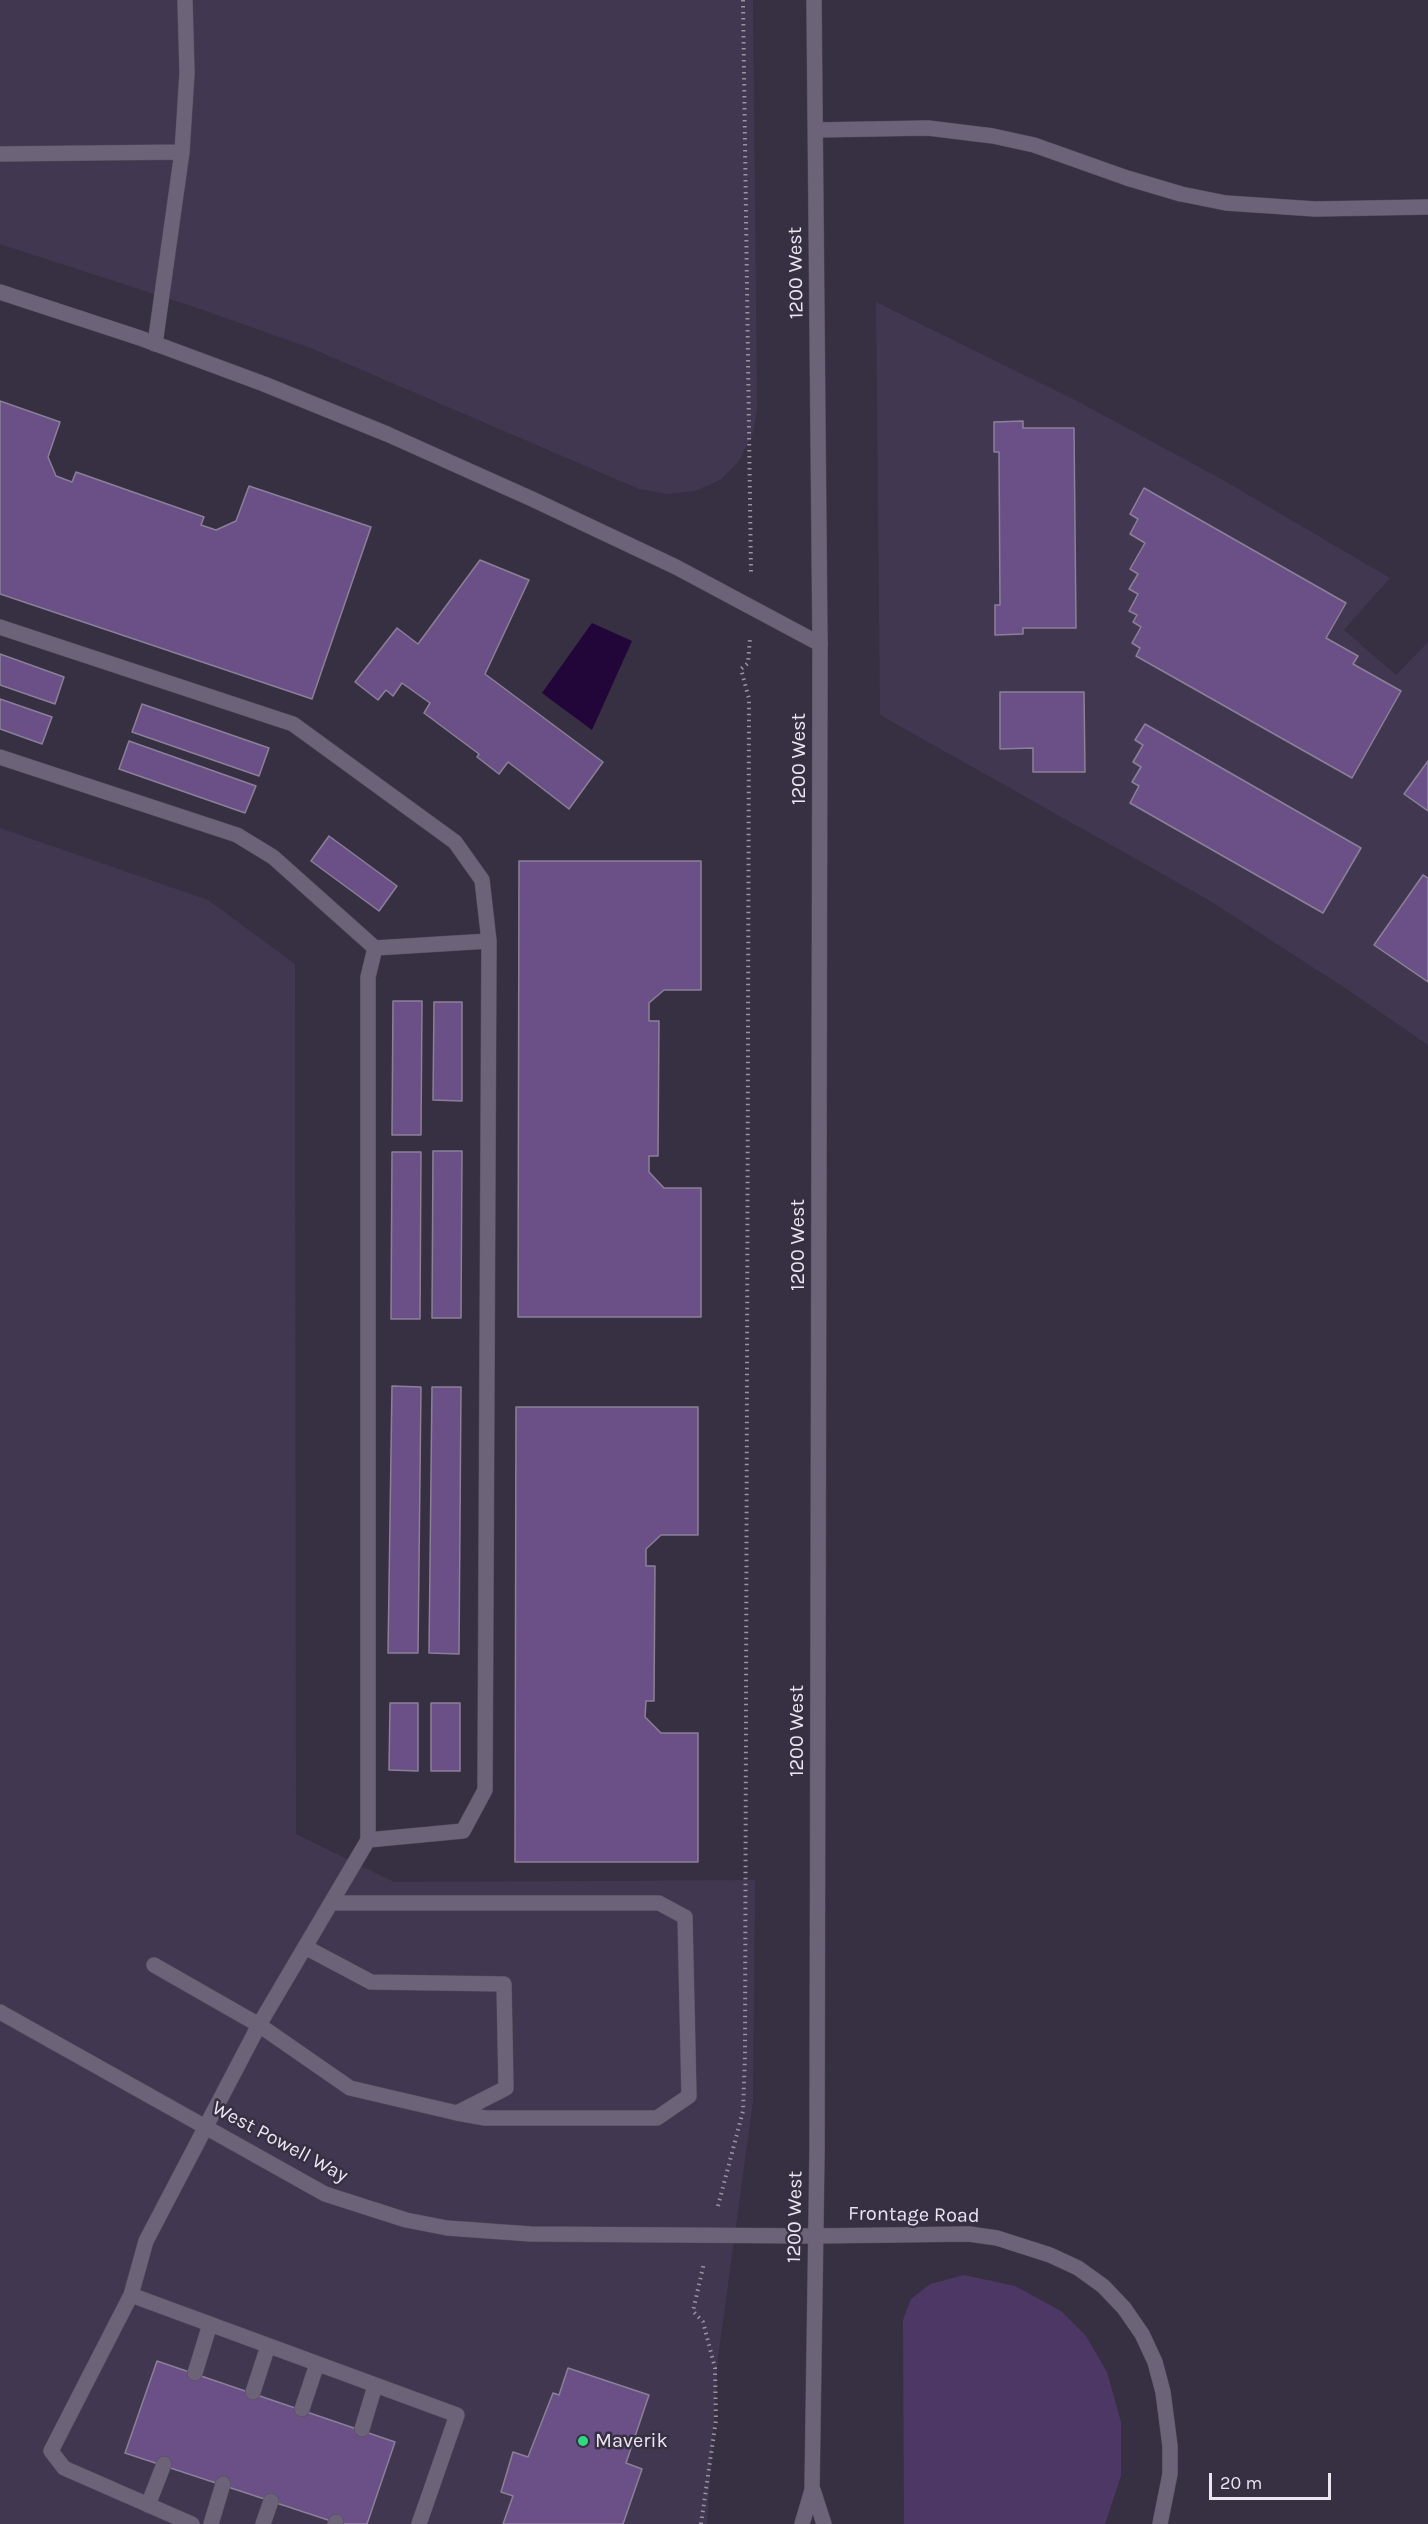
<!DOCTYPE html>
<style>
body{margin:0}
#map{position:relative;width:1428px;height:2524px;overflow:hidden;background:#372f42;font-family:Karla,sans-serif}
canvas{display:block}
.scale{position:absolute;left:1209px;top:2473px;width:122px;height:27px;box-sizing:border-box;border:3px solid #eae5f1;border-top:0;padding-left:8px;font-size:18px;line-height:21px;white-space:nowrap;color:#eae5f1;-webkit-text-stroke:4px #372f42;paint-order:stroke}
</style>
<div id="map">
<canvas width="1428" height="2524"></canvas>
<div class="scale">20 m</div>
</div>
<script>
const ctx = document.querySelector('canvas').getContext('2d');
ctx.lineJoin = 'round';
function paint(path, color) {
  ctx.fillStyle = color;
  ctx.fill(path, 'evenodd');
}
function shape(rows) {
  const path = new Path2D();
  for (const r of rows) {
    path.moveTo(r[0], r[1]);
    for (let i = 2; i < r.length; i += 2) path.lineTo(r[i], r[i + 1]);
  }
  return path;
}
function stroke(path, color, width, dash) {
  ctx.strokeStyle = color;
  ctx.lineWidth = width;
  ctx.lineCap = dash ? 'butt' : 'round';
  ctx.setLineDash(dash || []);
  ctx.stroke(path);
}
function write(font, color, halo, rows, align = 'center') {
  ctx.font = font + ' Karla,sans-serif';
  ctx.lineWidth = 5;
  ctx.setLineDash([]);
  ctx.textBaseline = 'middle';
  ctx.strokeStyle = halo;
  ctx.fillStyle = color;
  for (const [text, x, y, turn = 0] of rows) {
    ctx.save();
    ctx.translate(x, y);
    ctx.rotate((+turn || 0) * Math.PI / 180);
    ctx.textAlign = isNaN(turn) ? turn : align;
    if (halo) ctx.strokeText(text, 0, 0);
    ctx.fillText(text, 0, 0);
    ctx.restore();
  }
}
const built = shape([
 [0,0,753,0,757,410,753,433,739,461,720,480,695,491,667,494,639,489,313,349,200,309,0,244],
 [876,302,1077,401,1223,480,1390,578,1344,630,1396,675,1428,642,1428,1045,1345,988,1207,899,880,715],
 [0,828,208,900,295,964,296,1834,394,1882,755,1880,753,2101,718,2358,707,2524,0,2524]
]);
const green = shape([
 [964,2275,1015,2286,1061,2311,1086,2336,1107,2372,1121,2422,1121,2476,1105,2524,904,2524,903,2320,911,2299,930,2284]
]);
const water = shape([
 [592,623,632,641,592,730,542,693]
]);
const building = shape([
 [0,401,60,422,48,457,56,476,72,482,76,472,204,517,201,525,216,530,236,521,249,486,371,527,312,699,0,594,0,401],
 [1023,421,1023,428,1074,428,1076,628,1023,628,1023,634,995,635,995,605,1000,605,999,452,994,452,994,422,1023,421],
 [1144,488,1346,603,1326,638,1358,656,1353,664,1401,691,1352,778,1136,656,1140,648,1132,643,1141,627,1133,622,1137,615,1129,611,1138,594,1129,589,1138,574,1130,569,1145,543,1130,534,1138,519,1130,514,1144,488],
 [480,560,529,580,485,674,603,762,569,809,508,762,499,774,477,757,479,754,424,713,430,703,402,683,393,696,386,690,378,700,355,682,397,628,418,644,480,560],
 [0,654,64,677,55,704,0,685,0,654],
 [1000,692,1084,692,1085,772,1033,772,1033,748,1000,749,1000,692],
 [0,699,52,717,42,744,0,729,0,699],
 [142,704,269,748,259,776,132,732,142,704],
 [1145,724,1361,848,1323,913,1130,803,1139,786,1132,782,1141,767,1133,762,1143,745,1135,740,1145,724],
 [129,741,256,786,245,813,119,769,129,741],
 [1428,761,1428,811,1404,794,1428,761],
 [329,836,397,886,379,911,311,861,329,836],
 [519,861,701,861,701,990,664,990,649,1003,649,1021,659,1021,658,1156,649,1156,649,1172,664,1188,701,1188,701,1317,518,1317,519,861],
 [1423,875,1428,878,1428,982,1374,945,1423,875],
 [393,1001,422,1001,421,1135,392,1135,393,1001],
 [434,1002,462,1002,462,1101,433,1100,434,1002],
 [433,1151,462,1151,461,1318,432,1318,433,1151],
 [392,1152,421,1152,420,1319,391,1319,392,1152],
 [392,1386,421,1387,418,1653,388,1653,392,1386],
 [432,1387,461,1387,459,1654,429,1653,432,1387],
 [516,1407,698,1407,698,1535,661,1535,646,1549,646,1566,655,1566,654,1701,646,1701,645,1717,661,1733,698,1733,698,1862,515,1862,516,1407],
 [390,1703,418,1703,418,1771,389,1770,390,1703],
 [431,1703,460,1703,460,1771,431,1771,431,1703],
 [157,2361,395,2442,367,2524,340,2524,125,2453,157,2361],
 [568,2368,649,2395,626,2463,642,2469,623,2524,503,2524,513,2496,501,2492,513,2452,528,2457,553,2393,559,2395,568,2368]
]);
const path = shape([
 [743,0,751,573],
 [718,2206,743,2111,745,2055,749,699,741,669,748,663,750,638],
 [701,2524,716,2420,715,2368,703,2322,693,2311,704,2263]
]);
const lane = shape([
 [816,130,928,128,993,136,1034,145,1127,178,1181,194,1226,203,1315,209,1428,207],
 [182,152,187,73,185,0],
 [0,154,182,152,155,344],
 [0,627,293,724,455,842,482,880,489,941,375,948,273,857,237,835,0,757],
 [375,948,368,977,368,1840,463,1831,485,1790,489,941],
 [331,1903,659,1903,685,1917,689,2096,657,2118,485,2118,457,2113],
 [305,1947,371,1982,504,1984,506,2088,457,2113,350,2088,259,2025,368,1840],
 [154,1965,259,2025,146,2241,131,2295,51,2451,64,2468,192,2524],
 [131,2295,457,2415,419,2524],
 [195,2373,210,2324],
 [253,2392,268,2346],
 [302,2409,317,2364],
 [362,2429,375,2386],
 [148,2505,164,2464],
 [211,2524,223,2484],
 [263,2524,271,2501],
 [335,2524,336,2522]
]);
const street = shape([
 [0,292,140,338,264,384,387,434,532,499,676,567,820,644],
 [0,2012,325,2194,406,2220,447,2228,531,2234,816,2236]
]);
const secondary = shape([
 [816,2236,969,2234,997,2238,1050,2255,1078,2268,1103,2286,1124,2308,1142,2334,1155,2362,1163,2392,1170,2446,1170,2474,1160,2524],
 [813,2490,824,2524],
 [802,2524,812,2490,817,2153,820,644,814,0]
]);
const markers = [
 [583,2441,6,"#31d882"]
];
const streetNames = [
 ["1200 West",796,273,-91],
 ["1200 West",799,759,-90],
 ["1200 West",798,1245,-90],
 ["1200 West",797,1731,-90],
 ["West Powell Way",280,2142,28],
 ["Frontage Road",914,2215,1],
 ["1200 West",795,2217,-89]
];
const poiNames = [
 ["Maverik",595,2441]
];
paint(built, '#423750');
paint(green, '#4d3865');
paint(water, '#220539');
paint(building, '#6b5088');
stroke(building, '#8a8197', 1.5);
stroke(lane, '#544d5c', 16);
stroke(street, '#544d5c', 16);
stroke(secondary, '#544d5c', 16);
stroke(path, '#9993a2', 4, [1.5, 4.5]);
stroke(lane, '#6c6378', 15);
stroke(street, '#6c6378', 15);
stroke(secondary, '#6c6378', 15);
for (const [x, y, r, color] of markers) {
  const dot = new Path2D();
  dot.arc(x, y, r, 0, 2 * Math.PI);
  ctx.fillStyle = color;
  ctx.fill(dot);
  stroke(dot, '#372f42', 2);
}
write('20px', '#eae5f1', '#372f42', streetNames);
write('20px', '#eae5f1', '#372f42', poiNames, 'left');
</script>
